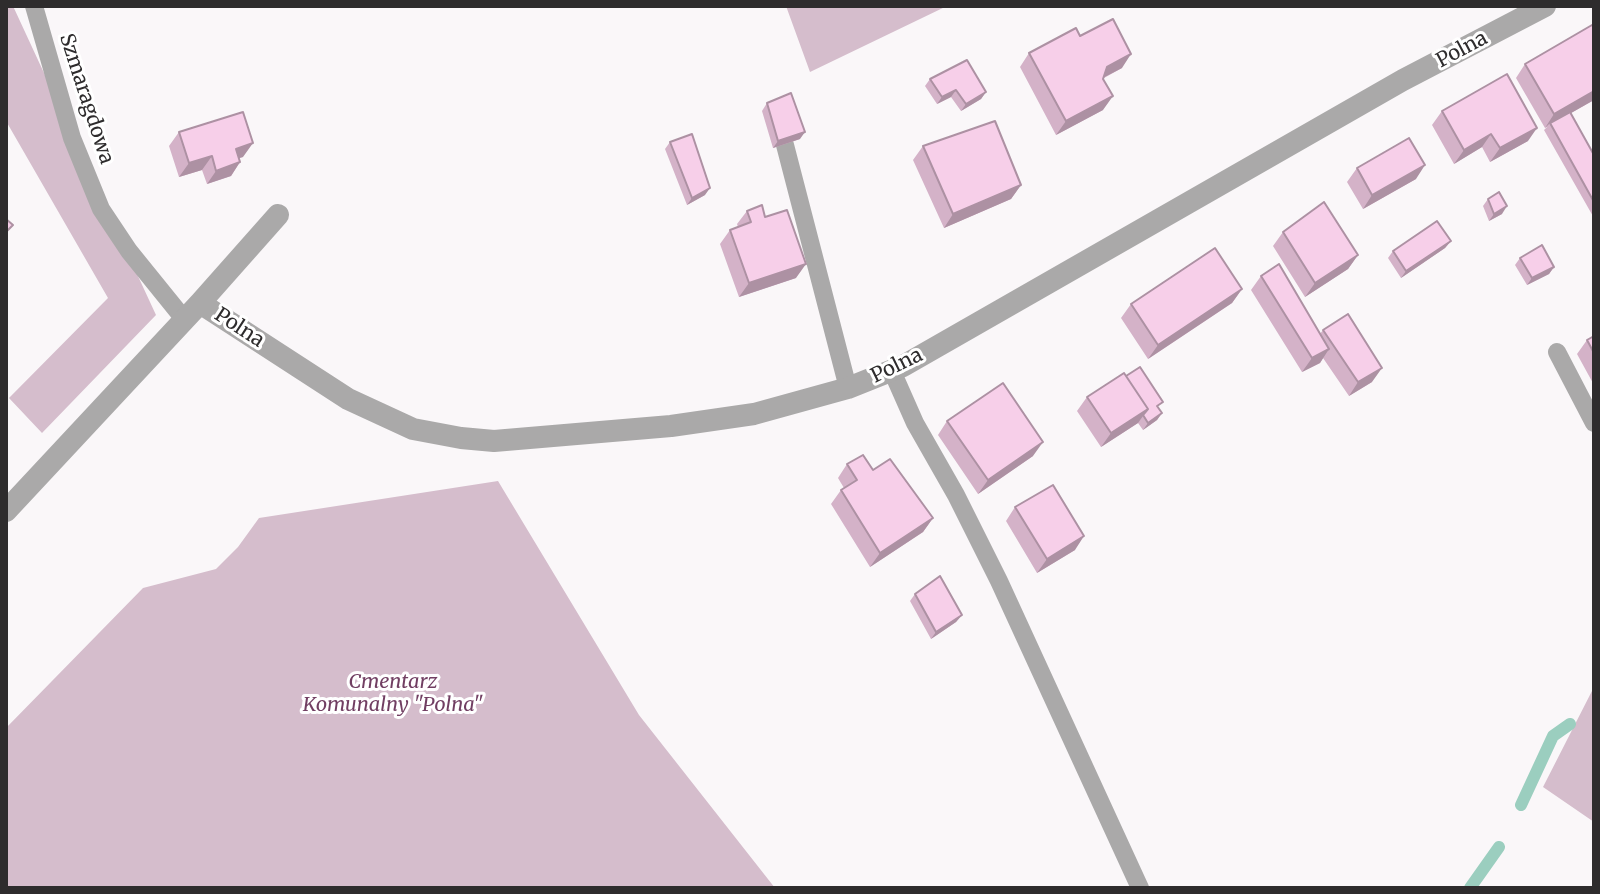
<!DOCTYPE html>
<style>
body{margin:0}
#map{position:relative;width:1600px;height:894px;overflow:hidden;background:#faf7f9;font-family:Merriweather,serif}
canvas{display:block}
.frame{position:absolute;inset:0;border:8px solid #2e2c2d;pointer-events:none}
</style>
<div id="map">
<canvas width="1600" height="894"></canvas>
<div class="frame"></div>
</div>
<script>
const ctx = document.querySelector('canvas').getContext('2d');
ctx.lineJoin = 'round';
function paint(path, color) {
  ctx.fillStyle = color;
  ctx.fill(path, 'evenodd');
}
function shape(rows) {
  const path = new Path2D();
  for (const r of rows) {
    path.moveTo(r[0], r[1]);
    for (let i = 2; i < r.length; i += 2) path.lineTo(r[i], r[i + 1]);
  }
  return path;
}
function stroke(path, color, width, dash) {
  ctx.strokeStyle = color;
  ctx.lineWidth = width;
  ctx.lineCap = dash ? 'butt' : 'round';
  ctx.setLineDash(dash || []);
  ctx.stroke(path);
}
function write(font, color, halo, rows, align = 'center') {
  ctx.font = font + ' Merriweather,serif';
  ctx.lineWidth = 6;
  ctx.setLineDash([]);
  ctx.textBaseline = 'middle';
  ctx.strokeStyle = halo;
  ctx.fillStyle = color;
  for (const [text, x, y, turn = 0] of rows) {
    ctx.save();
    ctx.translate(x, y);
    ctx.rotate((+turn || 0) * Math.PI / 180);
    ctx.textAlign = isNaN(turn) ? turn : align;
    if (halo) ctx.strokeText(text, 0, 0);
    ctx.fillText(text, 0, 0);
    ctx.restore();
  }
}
const green = shape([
 [6,6,13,6,156,315,42,433,9,398,108,298,6,121],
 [786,6,947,6,810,72],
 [498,481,639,715,775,888,6,888,6,728,143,588,216,569,238,547,259,518],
 [1594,687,1594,822,1543,787]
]);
const stream = shape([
 [1521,805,1553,736,1570,724],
 [1470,888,1499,847]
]);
const service = shape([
 [34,6,72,138,101,209,129,251,184,319],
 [785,145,848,388],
 [1557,352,1594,423],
 [892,371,915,423,956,495,999,581,1140,888]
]);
const minor = shape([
 [200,303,348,399,413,429,461,438,494,441,671,426,754,414,848,388,903,366,1403,80,1545,6],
 [6,511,200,303,278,215]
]);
const wall = shape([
 [1594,28,1594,100,1571,113,1594,155,1594,218,1544,130,1547,127,1545,128,1516,78,1525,64],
 [1080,36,1122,68,1104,78,1103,110,1056,135,1020,67,1029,53],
 [930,79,986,92,981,99,961,111,951,97,937,104,925,86],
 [767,103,800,139,773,148,762,111],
 [1442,111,1528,141,1490,162,1482,147,1454,164,1432,125],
 [179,132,243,157,239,158,240,162,231,176,207,184,202,170,179,177,169,146],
 [670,142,705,195,687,205,665,149],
 [923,146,1021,185,1011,199,944,228,913,160],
 [1357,168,1416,179,1363,209,1347,182],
 [1488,199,1502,214,1489,221,1483,206],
 [747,211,765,217,796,278,739,297,720,244,730,230,738,227,737,224],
 [1283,232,1358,255,1348,269,1305,297,1273,246],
 [1451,241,1445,248,1401,278,1388,258,1393,251],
 [1520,258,1554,267,1549,274,1527,285,1515,265],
 [1261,276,1320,334,1323,330,1372,382,1349,396,1323,358,1320,363,1302,372,1251,290],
 [1242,289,1232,303,1148,359,1121,318,1131,304],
 [1594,336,1594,385,1577,354,1587,340],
 [1126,376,1162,413,1157,420,1143,430,1138,423,1101,447,1077,411,1087,397],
 [947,421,1033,456,978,494,938,435],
 [847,464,873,470,933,518,923,532,870,567,831,504,841,490,844,488,838,478],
 [1015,507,1075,550,1037,573,1006,521],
 [915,594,962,615,956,622,931,639,910,601]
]);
const shadedWall = shape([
 [1131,54,1122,68,1097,81,1107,67],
 [956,90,951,97,937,104,942,97],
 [1594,91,1594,100,1550,125,1550,123,1545,128,1554,114],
 [986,92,981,99,961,111,966,104],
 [1113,96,1103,110,1056,135,1066,121],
 [1537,128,1528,141,1490,162,1500,148],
 [805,132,800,139,773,148,778,141],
 [1491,134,1482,147,1454,164,1464,150],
 [253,143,243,157,226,162,236,149],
 [212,156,202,170,179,177,189,163],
 [240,162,231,176,207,184,216,171],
 [1425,165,1416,179,1363,209,1372,195],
 [1021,185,1011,199,944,228,953,214],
 [710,188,705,195,687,205,692,198],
 [1507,206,1502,214,1489,221,1494,214],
 [1451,241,1445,248,1401,278,1406,271],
 [1358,255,1348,269,1305,297,1315,283],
 [806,264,796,278,739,297,749,283],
 [1554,267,1549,274,1527,285,1532,278],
 [1242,289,1232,303,1148,359,1158,345],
 [1329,349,1320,363,1302,372,1312,358],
 [1382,368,1372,382,1349,396,1358,382],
 [1148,409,1138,423,1101,447,1111,433],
 [1162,413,1157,420,1143,430,1148,423],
 [1043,442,1033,456,978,494,988,480],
 [933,518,923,532,870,567,880,553],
 [1084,536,1075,550,1037,573,1047,559],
 [962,615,956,622,931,639,936,632]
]);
const building = shape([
 [1113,19,1131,54,1107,67,1103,79,1113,96,1066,121,1029,53,1076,28,1080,36,1113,19],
 [1592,25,1594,28,1594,91,1554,114,1525,64,1592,25],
 [967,60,986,92,966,104,956,90,942,97,930,79,967,60],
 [1507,74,1537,128,1500,148,1491,134,1464,150,1442,111,1507,74],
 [791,93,805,132,778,141,767,103,791,93],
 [243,112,253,143,236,149,240,162,216,171,212,156,189,163,179,132,243,112],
 [1570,112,1594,155,1594,202,1550,123,1570,112],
 [995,121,1021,185,953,214,923,146,995,121],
 [692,134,710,188,692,198,670,142,692,134],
 [1409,138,1425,165,1372,195,1357,168,1409,138],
 [1499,192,1507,206,1494,214,1488,199,1499,192],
 [1324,202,1358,255,1315,283,1283,232,1324,202],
 [762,205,765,217,787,210,806,264,749,283,730,230,751,222,747,211,762,205],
 [6,219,13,225,6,232,6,219],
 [1437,221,1451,241,1406,271,1393,251,1437,221],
 [1542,245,1554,267,1532,278,1520,258,1542,245],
 [1215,248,1242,289,1158,345,1131,304,1215,248],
 [1279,264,1329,349,1312,358,1261,276,1279,264],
 [1348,314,1382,368,1358,382,1323,330,1348,314],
 [1594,336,1594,353,1587,340,1594,336],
 [1140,367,1163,402,1157,406,1162,413,1148,423,1143,415,1148,409,1126,376,1140,367],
 [1124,373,1148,409,1111,433,1087,397,1124,373],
 [1003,383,1043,442,988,480,947,421,1003,383],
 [863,455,873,470,890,459,933,518,880,553,841,490,857,480,847,464,863,455],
 [1053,485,1084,536,1047,559,1015,507,1053,485],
 [940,576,962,615,936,632,915,594,940,576]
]);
const streetNames = [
 ["Polna",1462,50,-28],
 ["Szmaragdowa",86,99,72],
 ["Polna",239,328,33],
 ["Polna",897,366,-26]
];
const parkNames = [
 ["Cmentarz",393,682],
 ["Komunalny \"Polna\"",393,705]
];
paint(green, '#d5bdcc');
stroke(stream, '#9bcebf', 12);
stroke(service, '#aaa9a9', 18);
stroke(minor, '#aaa9a9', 22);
paint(wall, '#d4b2c8');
paint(shadedWall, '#ad91a3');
paint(building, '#f7cfe9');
stroke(building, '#ad91a3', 2);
write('20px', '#2e2c2d', '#fff', streetNames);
write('italic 20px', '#713e62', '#fff', parkNames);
</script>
